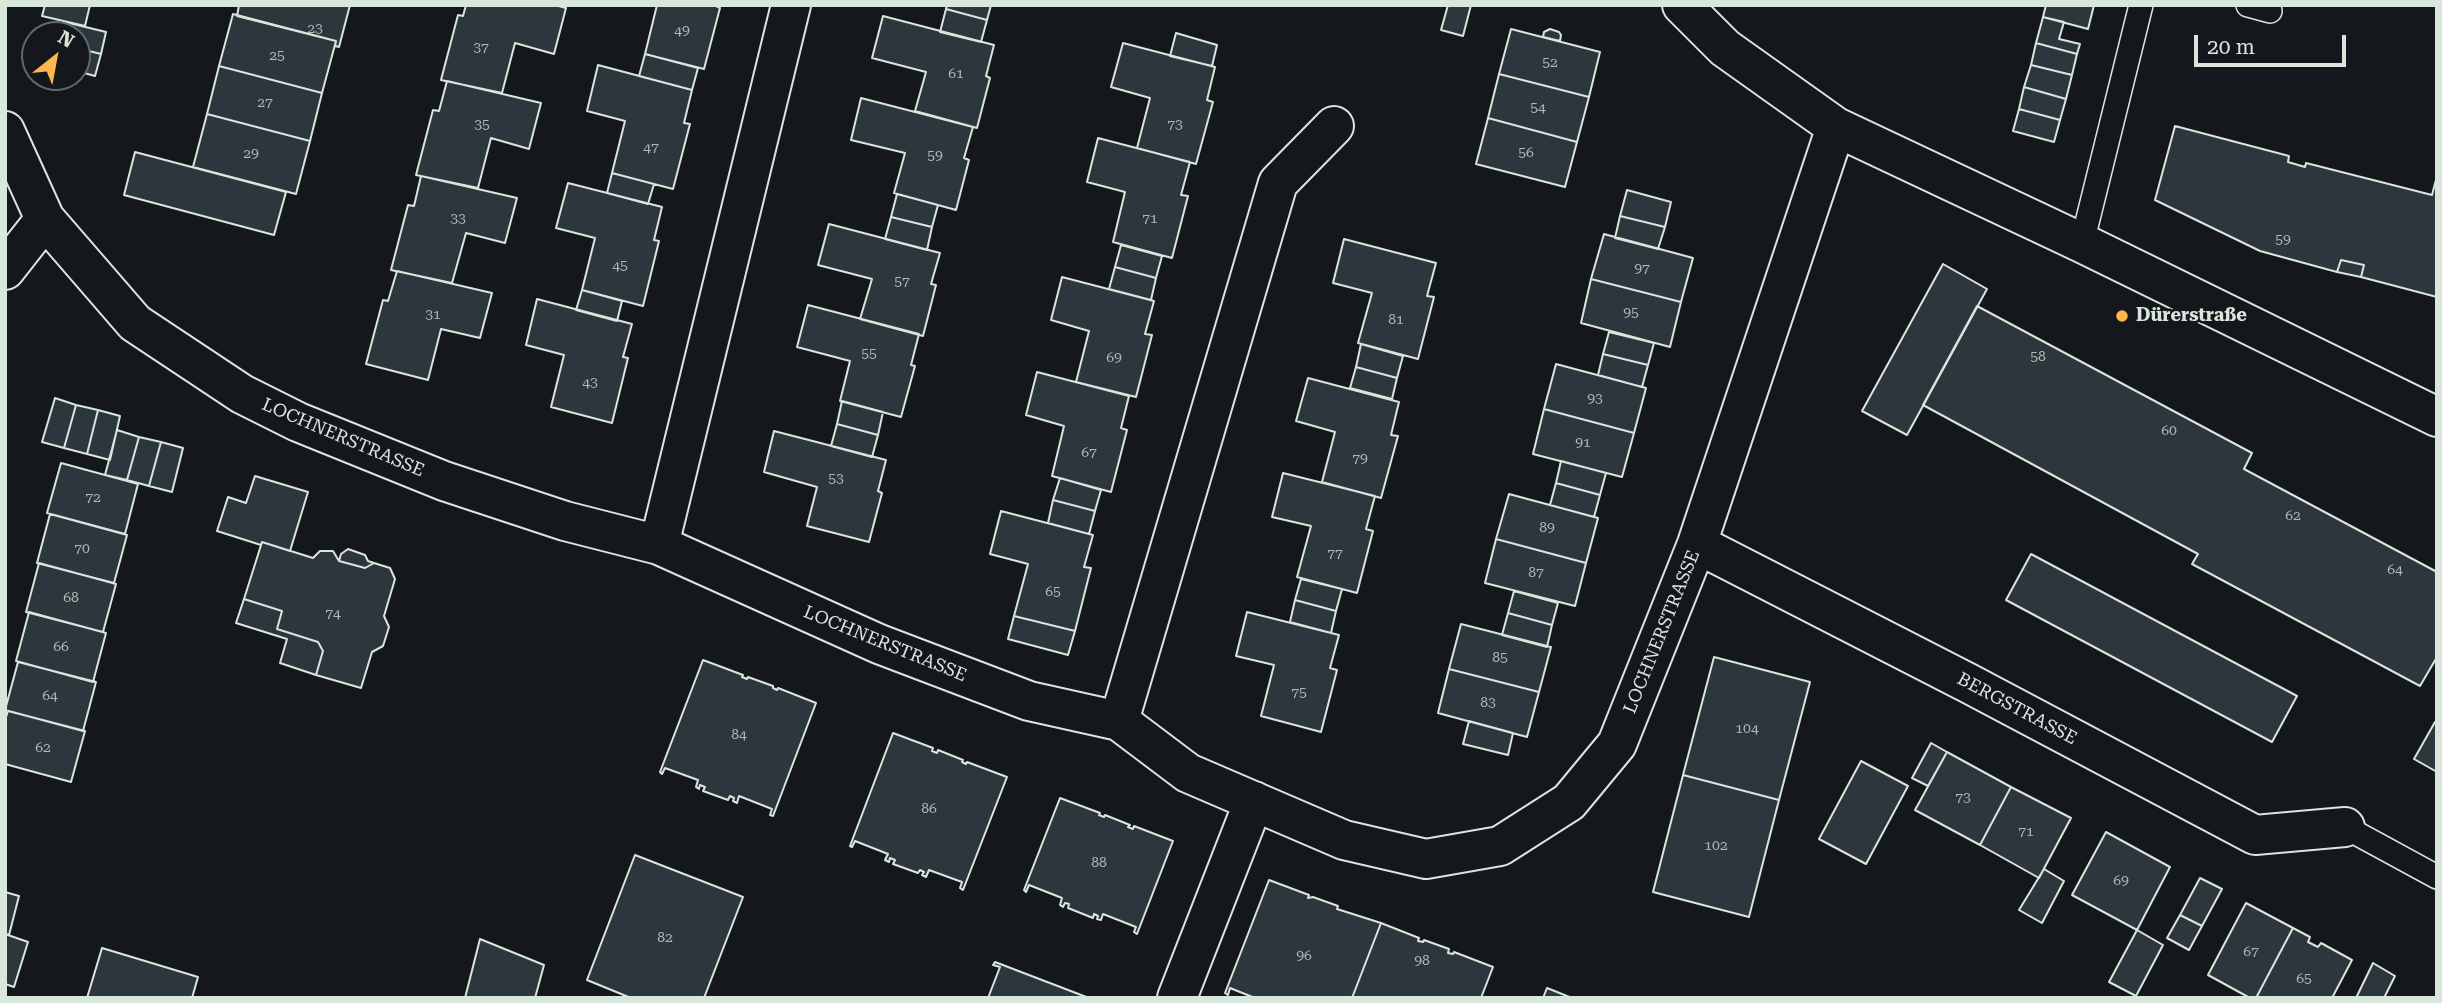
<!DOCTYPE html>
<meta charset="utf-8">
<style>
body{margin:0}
#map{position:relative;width:2442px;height:1003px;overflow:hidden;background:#14181c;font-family:"Roboto Serif",serif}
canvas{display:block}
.frame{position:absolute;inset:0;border:7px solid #d8e6dc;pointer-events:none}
.north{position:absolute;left:21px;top:21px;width:70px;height:70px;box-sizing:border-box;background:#14181c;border:2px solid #626a69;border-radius:50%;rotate:31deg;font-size:19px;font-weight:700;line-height:28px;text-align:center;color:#d8e6dc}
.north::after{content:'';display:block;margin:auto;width:24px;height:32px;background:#ffb74d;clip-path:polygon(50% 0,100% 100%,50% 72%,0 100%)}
.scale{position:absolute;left:2194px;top:35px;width:152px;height:32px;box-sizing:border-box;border:4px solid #d8e6dc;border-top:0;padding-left:9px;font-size:21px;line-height:24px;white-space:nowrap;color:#d8e6dc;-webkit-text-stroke:5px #14181c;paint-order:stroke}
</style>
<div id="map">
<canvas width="2442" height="1003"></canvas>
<div class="frame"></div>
<div class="north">N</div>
<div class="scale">20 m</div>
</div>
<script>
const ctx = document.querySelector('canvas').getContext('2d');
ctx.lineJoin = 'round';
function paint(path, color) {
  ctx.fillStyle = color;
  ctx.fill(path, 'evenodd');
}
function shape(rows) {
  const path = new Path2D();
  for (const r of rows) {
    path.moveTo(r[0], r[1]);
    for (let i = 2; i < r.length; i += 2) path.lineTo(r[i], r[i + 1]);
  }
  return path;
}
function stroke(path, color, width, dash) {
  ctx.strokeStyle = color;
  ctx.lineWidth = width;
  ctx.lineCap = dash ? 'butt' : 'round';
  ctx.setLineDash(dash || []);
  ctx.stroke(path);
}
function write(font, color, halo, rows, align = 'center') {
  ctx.font = font + ' "Roboto Serif",serif';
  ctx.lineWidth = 5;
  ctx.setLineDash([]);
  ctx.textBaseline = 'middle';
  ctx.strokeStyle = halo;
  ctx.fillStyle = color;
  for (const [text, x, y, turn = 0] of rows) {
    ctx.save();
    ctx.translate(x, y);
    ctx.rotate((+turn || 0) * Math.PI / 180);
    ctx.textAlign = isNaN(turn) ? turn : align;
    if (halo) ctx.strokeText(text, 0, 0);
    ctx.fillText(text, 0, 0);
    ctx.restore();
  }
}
const building = shape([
 [45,5,90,5,85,26,42,16,45,5],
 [239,5,350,5,339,47,335,46,336,41,237,16,239,5],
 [466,5,555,5,566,8,554,54,515,43,502,93,441,80,458,15,463,16,466,5],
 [657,5,714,5,720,8,704,69,645,54,657,5],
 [947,5,991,5,987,20,946,9,947,5],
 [1448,5,1471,5,1463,36,1441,30,1448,5],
 [2046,5,2094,5,2088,29,2043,17,2046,5],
 [946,9,987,20,981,42,940,32,946,9],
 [233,14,336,41,322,93,219,66,233,14],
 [883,16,994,45,986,76,990,78,977,128,915,111,926,72,872,58,883,16],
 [2043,17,2064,22,2059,39,2080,44,2077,54,2036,43,2043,17],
 [65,22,106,32,101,54,77,48,77,35,62,35,65,22],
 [1511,29,1600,52,1589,97,1499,74,1511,29],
 [1550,29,1559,32,1561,35,1560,41,1543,37,1544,32,1550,29],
 [1176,33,1217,45,1212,66,1170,56,1176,33],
 [1123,43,1215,67,1207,100,1213,102,1196,164,1137,148,1150,98,1111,87,1123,43],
 [2036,43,2077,54,2072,75,2031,65,2036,43],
 [77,48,101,54,95,76,77,71,77,48],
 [645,54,698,68,692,90,639,76,645,54],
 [598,65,692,90,684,123,690,124,673,189,612,173,625,121,587,111,598,65],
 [2031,65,2072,75,2066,99,2024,87,2031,65],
 [219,66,322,93,310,141,207,114,219,66],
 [1499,74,1589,97,1577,142,1488,118,1499,74],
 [447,81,541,103,529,149,491,138,478,188,416,175,433,110,439,111,447,81],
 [2024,87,2066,99,2060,120,2019,109,2024,87],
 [861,98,973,127,964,158,969,160,956,210,894,193,905,153,851,140,861,98],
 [2019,109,2060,120,2054,142,2013,131,2019,109],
 [207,114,310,141,296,194,193,167,207,114],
 [1488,118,1577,142,1565,187,1476,164,1488,118],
 [2175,126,2289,156,2288,162,2305,167,2306,163,2432,195,2437,176,2437,297,2361,277,2364,265,2341,260,2337,272,2260,251,2155,200,2175,126],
 [1098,138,1190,162,1181,195,1188,196,1172,258,1113,242,1125,192,1087,182,1098,138],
 [135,152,286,192,274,235,124,195,135,152],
 [612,173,654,184,648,204,607,193,612,173],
 [421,176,517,198,505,243,466,233,452,283,391,270,408,205,414,206,421,176],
 [568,183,662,207,654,240,659,241,643,306,582,290,595,238,556,228,568,183],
 [1627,190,1671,202,1665,227,1620,216,1627,190],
 [897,194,938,205,932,227,891,217,897,194],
 [1620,216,1665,227,1658,249,1615,238,1620,216],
 [891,217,932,227,927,250,885,239,891,217],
 [829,224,940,253,931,284,936,285,923,336,860,319,872,279,818,265,829,224],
 [1604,234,1693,258,1681,302,1591,279,1604,234],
 [1344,239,1436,263,1427,296,1434,297,1418,359,1358,343,1372,293,1333,283,1344,239],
 [1121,245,1162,256,1156,278,1115,267,1121,245],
 [2341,260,2364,265,2361,277,2337,272,2341,260],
 [1943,264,1987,289,1907,435,1862,411,1943,264],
 [1115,267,1156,278,1151,300,1109,289,1115,267],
 [397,271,492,293,480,338,441,329,428,380,366,364,383,300,388,301,397,271],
 [1062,277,1154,301,1145,334,1152,335,1136,397,1076,382,1089,331,1051,320,1062,277],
 [1591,279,1681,302,1670,347,1581,323,1591,279],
 [582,290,622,301,617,321,576,310,582,290],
 [537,299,632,324,623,357,628,358,612,423,551,407,564,355,526,345,537,299],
 [808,305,919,334,911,365,915,366,901,417,840,401,850,361,797,347,808,305],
 [1977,306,2252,453,2244,469,2437,572,2437,657,2420,686,2192,564,2198,554,1923,405,1977,306],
 [1609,332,1654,343,1648,365,1603,354,1609,332],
 [1361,344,1403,356,1397,378,1356,367,1361,344],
 [1603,354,1648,365,1642,387,1598,375,1603,354],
 [1556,364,1646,388,1634,433,1544,409,1556,364],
 [1356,367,1397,378,1392,399,1350,388,1356,367],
 [1037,372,1129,396,1121,428,1127,430,1111,492,1052,476,1064,426,1026,415,1037,372],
 [1308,378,1399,402,1391,435,1398,436,1381,498,1322,482,1335,432,1296,421,1308,378],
 [55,398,76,405,64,448,42,442,55,398],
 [842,401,883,412,878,435,837,424,842,401],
 [76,405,98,410,87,454,64,448,76,405],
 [1544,409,1634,433,1622,477,1533,454,1544,409],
 [98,410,120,416,110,460,87,454,98,410],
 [837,424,878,435,872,457,831,446,837,424],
 [117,430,139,437,127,480,105,475,117,430],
 [774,431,886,460,878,491,882,493,869,542,807,526,817,487,764,472,774,431],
 [139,437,161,442,149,486,127,480,139,437],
 [161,442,183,448,172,492,149,486,161,442],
 [1561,461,1606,473,1600,495,1556,483,1561,461],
 [61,463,138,484,125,534,47,513,61,463],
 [1283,473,1375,496,1366,529,1373,531,1357,593,1297,577,1311,526,1272,517,1283,473],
 [255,476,308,492,290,551,262,542,261,545,217,531,228,497,246,503,255,476],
 [1060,478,1101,490,1095,511,1053,500,1060,478],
 [1556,483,1600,495,1594,517,1550,505,1556,483],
 [1509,494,1598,518,1586,563,1496,539,1509,494],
 [1053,500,1095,511,1089,534,1048,523,1053,500],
 [1001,511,1093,535,1084,567,1091,568,1075,631,1014,616,1028,564,990,554,1001,511],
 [50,514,127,535,114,583,37,563,50,514],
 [1496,539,1586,563,1575,606,1485,583,1496,539],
 [262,542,313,558,320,551,333,551,339,561,365,568,374,563,390,568,395,579,384,616,389,627,383,646,372,652,361,688,316,675,323,651,318,642,277,629,282,611,244,599,262,542],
 [348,549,365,555,368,561,374,563,365,568,339,561,341,554,348,549],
 [2031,554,2297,696,2272,742,2006,600,2031,554],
 [39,563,116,584,103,632,26,612,39,563],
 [1301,579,1342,589,1336,611,1295,600,1301,579],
 [1514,591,1558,603,1552,625,1508,613,1514,591],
 [244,599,282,611,277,629,318,642,323,651,316,675,280,663,287,639,236,623,244,599],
 [1295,600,1336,611,1331,633,1290,622,1295,600],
 [29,612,106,633,93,682,16,661,29,612],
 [1247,612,1339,635,1330,668,1337,670,1321,732,1261,716,1274,665,1236,656,1247,612],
 [1508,613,1552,625,1547,647,1502,635,1508,613],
 [1014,616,1075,631,1068,655,1008,639,1014,616],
 [1461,624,1551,647,1539,692,1449,669,1461,624],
 [1714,657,1810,682,1779,800,1683,775,1714,657],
 [703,660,743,675,742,677,747,679,748,677,773,686,773,688,777,690,778,688,816,703,773,816,770,815,772,809,739,796,737,803,733,801,734,798,730,796,728,800,703,791,705,787,700,785,699,789,696,787,698,780,665,768,662,774,660,772,703,660],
 [18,662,96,682,83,731,5,710,18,662],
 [1449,669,1539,692,1527,737,1438,713,1449,669],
 [8,711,85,731,71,782,5,764,5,720,8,711],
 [1469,721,1513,733,1508,755,1463,744,1469,721],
 [2435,722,2437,723,2437,772,2414,759,2435,722],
 [893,733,933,748,932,751,937,753,938,750,963,760,962,762,966,764,967,762,1007,777,963,890,960,888,962,882,929,870,926,877,922,875,924,872,920,870,918,873,893,864,895,860,890,858,889,862,885,860,888,854,855,841,852,847,850,846,893,733],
 [1931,743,1947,752,1928,786,1912,778,1931,743],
 [1947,752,2011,787,1980,845,1915,810,1947,752],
 [1861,761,1908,786,1866,864,1819,839,1861,761],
 [1683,775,1779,800,1749,917,1653,892,1683,775],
 [2011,787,2071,818,2039,878,1980,845,2011,787],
 [1060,798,1100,813,1099,815,1104,817,1105,815,1130,825,1128,827,1133,829,1134,826,1173,841,1137,934,1134,932,1136,927,1103,914,1101,920,1097,919,1098,916,1094,914,1093,918,1068,908,1069,904,1065,903,1063,907,1060,905,1062,898,1029,885,1026,892,1024,890,1060,798],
 [2106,832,2170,867,2137,930,2072,895,2106,832],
 [635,855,743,897,704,998,631,998,587,980,635,855],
 [2044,869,2064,881,2042,923,2019,910,2044,869],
 [2200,878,2222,889,2202,926,2180,915,2200,878],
 [1269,880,1309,895,1308,898,1313,897,1338,906,1337,909,1381,923,1352,998,1255,998,1230,988,1228,995,1225,993,1269,880],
 [5,892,19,896,9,935,5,934,5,892],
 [2246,903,2293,928,2256,998,2250,998,2208,975,2246,903],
 [2180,915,2202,926,2189,950,2167,938,2180,915],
 [1381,923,1419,938,1418,941,1423,942,1424,940,1449,949,1448,953,1453,954,1454,952,1493,967,1481,998,1352,998,1381,923],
 [2293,928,2310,937,2308,942,2318,947,2321,943,2352,960,2332,998,2256,998,2293,928],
 [2137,930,2163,945,2136,996,2109,982,2137,930],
 [5,934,28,942,14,987,5,984,5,934],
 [480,939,544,965,535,998,465,998,480,939],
 [102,948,198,977,192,998,87,998,102,948],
 [995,962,1089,998,988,998,1000,967,993,965,995,962],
 [2373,963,2395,976,2384,998,2356,998,2373,963],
 [1547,988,1572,998,1543,998,1547,988]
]);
const service = shape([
 [2248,5,2270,11],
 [2082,243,2141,5],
 [2345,827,2437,877]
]);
const minor = shape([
 [1682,5,1725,48,1836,127,2082,243,2437,417],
 [5,131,45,219,135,323,242,394,298,422,444,481,565,521,659,545,879,644,1029,701,1119,721,1188,773,1344,840,1426,859,1500,846,1569,802,1617,744,1697,544,1836,127],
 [5,270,45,219],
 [1697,544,1968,683,2255,835,2345,827],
 [659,545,791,5],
 [1119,721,1278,183,1334,126],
 [1177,998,1254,801]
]);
const markers = [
 [2122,316,7,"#ffb74d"]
];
const numberNames = [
 ["23",315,29],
 ["49",682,31],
 ["37",481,48],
 ["25",277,56],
 ["52",1550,63],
 ["61",956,74],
 ["27",265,103],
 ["54",1538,108],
 ["35",482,125],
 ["73",1175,125],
 ["47",651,148],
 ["56",1526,153],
 ["29",251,154],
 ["59",935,156],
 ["33",458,219],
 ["71",1150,219],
 ["59",2283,240],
 ["45",620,266],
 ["97",1642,269],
 ["57",902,282],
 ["95",1631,313],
 ["31",433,315],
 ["81",1396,320],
 ["55",869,354],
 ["58",2038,357],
 ["69",1114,358],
 ["43",590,383],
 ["93",1595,399],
 ["60",2169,431],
 ["91",1583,443],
 ["67",1089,453],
 ["79",1360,459],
 ["53",836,479],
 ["72",93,498],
 ["62",2293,516],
 ["89",1547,528],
 ["70",82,549],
 ["77",1335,554],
 ["64",2395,570],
 ["87",1536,573],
 ["65",1053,592],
 ["68",71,598],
 ["74",333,614],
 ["66",61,647],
 ["85",1500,658],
 ["75",1299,693],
 ["64",50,696],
 ["83",1488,703],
 ["104",1747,729],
 ["84",739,735],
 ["62",43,748],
 ["73",1963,798],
 ["86",929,809],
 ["71",2026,832],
 ["102",1716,846],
 ["88",1099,863],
 ["69",2121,881],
 ["82",665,938],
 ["67",2251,952],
 ["96",1304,956],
 ["98",1422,961],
 ["65",2304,979]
];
const poiNames = [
 ["Dürerstraße",2136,316]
];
const streetNames = [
 ["LOCHNERSTRASSE",343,438,23],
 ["LOCHNERSTRASSE",1662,632,-68],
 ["LOCHNERSTRASSE",885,644,22],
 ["BERGSTRASSE",2017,709,28]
];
paint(building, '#2c363c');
stroke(building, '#d8e6dc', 2);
stroke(service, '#d8e6dc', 26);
stroke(minor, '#d8e6dc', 42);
stroke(service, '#14181c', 23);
stroke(minor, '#14181c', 38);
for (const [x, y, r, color] of markers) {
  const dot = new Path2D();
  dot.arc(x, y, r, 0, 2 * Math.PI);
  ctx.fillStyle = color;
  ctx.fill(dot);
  stroke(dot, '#14181c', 2.5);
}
write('14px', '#adbab4', null, numberNames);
write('bold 18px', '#d8e6dc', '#14181c', poiNames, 'left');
write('18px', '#d8e6dc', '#14181c', streetNames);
</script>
